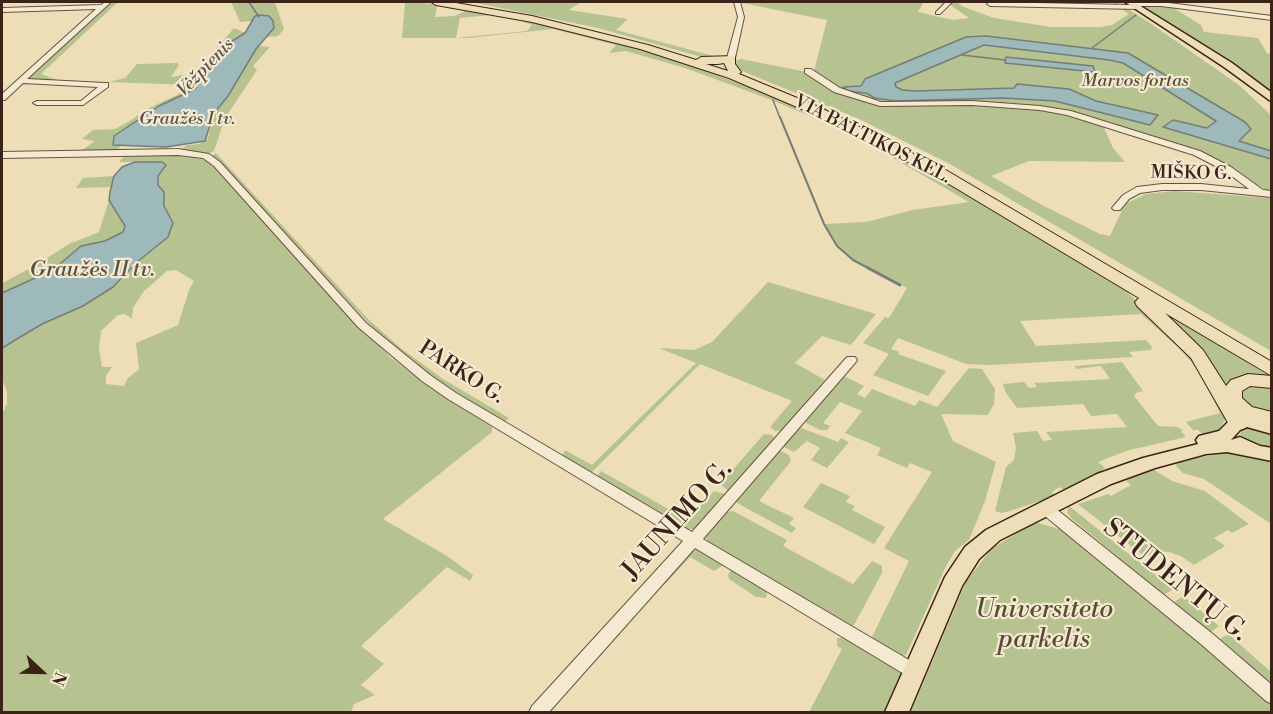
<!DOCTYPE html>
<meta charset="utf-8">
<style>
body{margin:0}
#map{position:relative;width:1273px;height:714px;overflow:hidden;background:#eedeb8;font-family:"Libre Bodoni",serif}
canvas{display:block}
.frame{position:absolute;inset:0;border:3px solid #3b2417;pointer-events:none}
.north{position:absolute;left:12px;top:642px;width:60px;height:60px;-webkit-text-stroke:4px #f4ead1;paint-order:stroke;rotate:112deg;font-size:16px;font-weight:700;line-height:24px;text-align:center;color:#3b2417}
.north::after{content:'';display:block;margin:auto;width:21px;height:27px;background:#3b2417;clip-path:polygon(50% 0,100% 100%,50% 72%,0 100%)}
</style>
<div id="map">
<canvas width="1273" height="714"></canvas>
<div class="frame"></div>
<div class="north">N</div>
</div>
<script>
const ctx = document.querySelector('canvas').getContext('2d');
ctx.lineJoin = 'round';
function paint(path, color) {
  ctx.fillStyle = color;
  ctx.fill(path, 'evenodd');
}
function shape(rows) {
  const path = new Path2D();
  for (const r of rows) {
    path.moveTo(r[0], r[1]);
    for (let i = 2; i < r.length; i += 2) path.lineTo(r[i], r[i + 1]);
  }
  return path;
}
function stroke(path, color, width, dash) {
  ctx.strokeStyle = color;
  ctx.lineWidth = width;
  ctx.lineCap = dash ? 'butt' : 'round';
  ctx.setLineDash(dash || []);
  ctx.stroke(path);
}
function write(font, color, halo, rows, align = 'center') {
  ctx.font = font + ' "Libre Bodoni",serif';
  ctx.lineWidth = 4.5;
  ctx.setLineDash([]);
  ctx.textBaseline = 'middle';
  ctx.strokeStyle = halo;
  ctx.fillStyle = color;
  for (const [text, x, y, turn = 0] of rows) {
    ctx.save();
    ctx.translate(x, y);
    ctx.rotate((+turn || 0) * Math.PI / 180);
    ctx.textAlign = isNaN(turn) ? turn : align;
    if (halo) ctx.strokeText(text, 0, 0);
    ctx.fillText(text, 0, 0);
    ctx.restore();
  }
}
const green = shape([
 [112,2,118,2,41,74,60,81,27,79],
 [231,2,275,2,284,29,278,36,266,37,274,28,273,21,269,16,264,15,252,21,240,22],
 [401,2,435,4,437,7,435,17,455,16,467,10,505,15,579,32,670,58,792,103,901,155,1125,290,1186,348,1202,367,1228,413,1225,413,1226,418,1218,431,1202,434,1198,430,1193,430,1186,422,1220,413,1200,372,1178,347,1141,314,1020,321,1036,346,1146,340,1152,347,1151,350,1129,352,1133,357,991,365,966,364,898,338,891,349,899,352,898,354,946,371,928,396,873,375,889,354,863,343,885,317,889,318,907,288,853,260,837,246,824,224,866,222,913,210,969,202,848,132,769,99,685,68,626,51,609,53,616,45,553,29,469,38,402,38,405,2],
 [492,15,511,17,532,25,527,31,456,38,460,18],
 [471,2,581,2,569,10,628,19,616,30,725,59,705,58,598,28],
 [737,2,956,2,964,7,994,18,1051,27,1100,27,1112,25,1129,14,1112,2,1116,2,1147,21,1239,85,1271,115,1271,193,1208,155,1102,123,1113,148,1125,162,1029,161,991,176,1042,205,1100,234,1110,236,1125,204,1146,194,1175,191,1271,198,1271,351,948,163,859,119,737,69,733,66,734,61,741,59,807,72,814,71,827,20],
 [924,2,949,4,969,18,953,20,918,12],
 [1145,5,1172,7,1201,25,1204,32,1258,38,1267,53,1271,54,1271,91,1235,63,1143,6],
 [234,28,245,33,229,43,195,89,150,111,118,146,121,146,116,151,79,152,95,141,82,139,93,130,115,129,128,122,147,109,177,95,189,85,109,82,125,78,137,64,177,63,179,65,171,77,196,73],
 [258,46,270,47,253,66,257,70,225,118,214,151,207,154,181,150,187,145,199,144,208,138,214,113,228,96],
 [216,153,367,318,402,349,443,379,509,418,504,422,444,385,419,368,379,334,211,156],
 [176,154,207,160,390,357,437,392,492,427,492,432,383,519,447,556,473,575,470,581,447,567,361,646,384,664,361,685,375,695,354,704,351,712,2,712,2,414,7,404,7,392,2,379,2,348,42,324,83,306,113,287,136,263,156,248,173,223,164,206,164,192,158,185,158,176,164,170,162,162,119,162,125,155],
 [176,270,194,281,189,290,178,325,136,343,139,369,128,378,124,386,106,384,106,376,112,367,102,367,99,347,101,331,118,315,125,314,132,319,133,308,144,291,167,271],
 [114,176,111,187,76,188,83,178],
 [109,200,125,226,123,232,105,241,81,246,53,270,2,293,2,283,33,267,69,244,99,232],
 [768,282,876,314,851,345,822,336,795,363,825,380,781,431,775,431,770,427,792,401,700,364,591,473,562,456,565,450,592,465,696,363,659,348,694,350,712,342],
 [1152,304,1271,377,1225,393],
 [1122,362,1143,391,1136,393,1134,396,1158,426,1177,427,1183,430,1181,431,1186,437,1126,451,1098,462,1105,468,1090,479,1066,491,1059,487,1052,492,1055,496,1010,511,1002,513,995,511,1006,467,1014,460,1016,448,1013,433,1037,431,1043,441,1052,440,1046,432,1127,427,1117,414,1091,416,1083,404,1017,408,1006,393,1003,384,1024,382,1029,388,1037,387,1034,383,1110,379,1101,366,1076,369,1075,366],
 [969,368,982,369,995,389,994,404,988,415,941,414,953,441,996,462,985,501,969,540,955,551,946,566,906,655,900,656,870,641,909,561,884,548,932,472,910,463,907,468,877,455,881,448,845,433,862,411,840,402,823,423,830,426,827,430,820,430,806,423,804,419,842,375,864,386,857,394,865,398,872,389,915,406,919,400,937,407],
 [1248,384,1271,385,1271,411,1261,412,1247,407,1238,393],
 [1248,426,1272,433,1271,450,1244,440,1240,433,1244,428],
 [799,427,838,442,841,438,849,442,827,468,811,460,820,448,807,441,794,452,784,447,783,444],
 [764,434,772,435,774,438,731,490,727,490,722,485,723,481],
 [781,451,789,455,791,461,759,501,794,518,789,524,796,528,792,533,737,503,737,500,778,452],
 [1232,452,1271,460,1271,524,1204,479,1183,473,1176,466,1177,461],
 [1143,469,1154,470,1172,481,1205,491,1249,524,1232,533,1228,530,1214,538,1225,546,1194,565,1181,556,1169,552,1159,551,1145,557,1078,504,1108,494,1111,496,1131,485,1126,481],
 [601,471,688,520,714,491,725,494,695,529,686,529,597,476],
 [821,483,850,496,846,502,855,506,852,510,885,527,874,544,803,507],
 [1069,506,1173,589,1164,595,1071,518,1067,512],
 [733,511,787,540,783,546,853,584,872,561,882,566,882,573,854,625,848,626,708,543,706,537,727,512],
 [1035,522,1066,531,1217,656,1272,706,1271,712,911,712,966,582,991,549],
 [695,550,700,550,724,565,714,571,690,557,666,583,663,581,689,552],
 [731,570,735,570,767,590,766,598,756,597,729,579,728,575],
 [1183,596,1219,626,1211,632,1173,603],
 [1228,634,1271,672,1271,686,1220,639],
 [846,637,901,671,902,676,885,712,809,712,842,649,837,646,837,638]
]);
const water = shape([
 [260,15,269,16,273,21,274,28,256,49,228,96,214,113,205,141,166,147,113,145,114,136,159,106,195,89,229,43,245,33,255,16,260,15],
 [986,36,1128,53,1245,122,1251,129,1239,141,1271,151,1271,159,1163,127,1173,120,1207,128,1216,121,1123,63,1109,60,984,45,895,83,896,87,903,90,915,91,1014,88,1017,84,1069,89,1096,101,1158,115,1150,125,1055,101,1003,98,895,101,875,98,866,93,847,91,843,87,861,86,865,79,966,37,986,36],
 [1006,57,1093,66,1095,72,1005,63,1006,57],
 [135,162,162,162,166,165,158,176,158,185,164,192,164,206,173,223,168,237,136,263,113,287,83,306,42,324,2,348,2,293,53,270,81,246,105,241,123,232,125,226,109,200,110,192,114,176,122,167,135,162]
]);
const streamFar2 = shape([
 [249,2,259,17],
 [1092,48,1136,15],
 [962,55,1005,60],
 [773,100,780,118]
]);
const streamFar1 = shape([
 [780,117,824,224,837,246,853,260,870,269]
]);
const stream = shape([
 [868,268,900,285]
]);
const minor = shape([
 [105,2,111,2,27,79,105,83,108,83,108,87,83,105,37,105,33,103,37,101,81,101,98,87,23,83,5,100,2,100,2,94,96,9,2,12,2,8,101,5,105,2],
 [734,2,740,2,744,17,735,58,731,60,727,58,738,17,734,2],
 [946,2,952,2,940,14,936,14,936,12,946,2],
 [1132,2,1161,2,1272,16,1272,20,1161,6,1141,6,1138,9,990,6,987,4,990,2,1129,5,1132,2],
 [805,69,811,69,840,88,881,102,972,101,1040,106,1071,111,1200,151,1231,167,1263,190,1272,191,1272,197,1201,190,1162,190,1140,193,1129,199,1120,210,1114,210,1112,208,1123,195,1137,187,1162,184,1201,184,1249,189,1225,171,1194,155,1067,115,1040,110,972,105,880,106,834,92,805,73,805,69],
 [178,149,209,154,220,162,366,323,430,375,456,393,692,532,847,357,855,357,857,360,855,363,703,539,921,667,923,672,921,677,915,679,909,677,695,548,549,712,529,712,532,706,683,541,448,399,422,381,358,327,214,166,203,158,178,155,2,158,2,152,178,149],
 [1045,503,1050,504,1214,635,1272,685,1272,704,1266,701,1202,645,1040,512,1038,508,1040,504,1045,503]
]);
const major = shape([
 [1125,2,1134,2,1232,63,1272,93,1272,102,1224,67,1125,2],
 [1245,415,1272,421,1272,434,1247,427,1240,430,1231,440,1240,437,1260,446,1272,448,1272,461,1227,452,1206,454,1155,468,1111,484,1000,540,979,559,962,586,909,712,885,712,945,577,965,547,986,530,1097,474,1143,458,1198,444,1196,440,1199,436,1219,431,1228,422,1245,415]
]);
const highway = shape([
 [431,2,450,2,532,16,648,45,696,60,701,57,735,56,735,64,741,72,739,74,819,107,944,169,1272,362,1272,376,1165,313,1203,350,1226,386,1231,380,1248,374,1272,376,1272,388,1250,386,1242,391,1242,398,1252,407,1272,412,1272,424,1246,419,1248,423,1245,428,1238,430,1231,428,1191,358,1137,306,1135,302,1139,298,934,175,811,113,729,78,640,49,532,22,436,5,431,2],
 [724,63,728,71,706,64,718,64,724,63]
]);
const farWaternames = [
 ["Vėžpienis",206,68,-46],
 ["Graužės I tv.",187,120]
];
const farParknames = [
 ["Marvos fortas",1135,82]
];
const farStreetnames = [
 ["VIA BALTIKOS KEL.",872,140,27],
 ["MIŠKO G.",1191,174,1]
];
const streetNames = [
 ["PARKO G.",461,373,33]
];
const waterNames = [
 ["Graužės II tv.",92,271]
];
const nearStreetnames = [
 ["JAUNIMO G.",678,521,-48],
 ["STUDENTŲ G.",1175,581,39]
];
const nearParknames = [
 ["Universiteto",1044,611],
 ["parkelis",1044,641]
];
paint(green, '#b6c290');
paint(water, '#9eb9ba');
stroke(water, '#767d79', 1.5);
stroke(streamFar2, '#767d79', 1.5);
stroke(streamFar1, '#767d79', 2);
stroke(stream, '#767d79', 3);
stroke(minor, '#68523f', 2);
stroke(major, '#3b2417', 3);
stroke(highway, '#3b2417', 2);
paint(minor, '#f4ead1');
paint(major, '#eedeb8');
paint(highway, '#eedeb8');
write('italic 18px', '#595148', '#f4ead1', farWaternames);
write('italic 18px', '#5a4c35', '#f4ead1', farParknames);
write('18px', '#3b2417', '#f4ead1', farStreetnames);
write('21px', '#3b2417', '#f4ead1', streetNames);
write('italic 22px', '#595148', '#f4ead1', waterNames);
write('26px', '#3b2417', '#f4ead1', nearStreetnames);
write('italic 26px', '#5a4c35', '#f4ead1', nearParknames);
</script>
